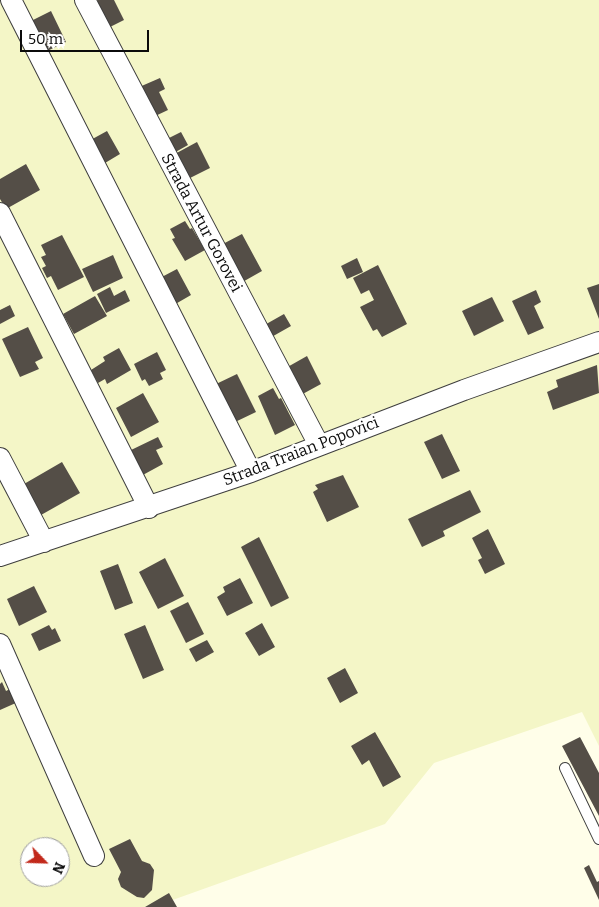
<!DOCTYPE html>
<style>
body{margin:0}
#map{position:relative;width:599px;height:907px;overflow:hidden;background:#fffee9;font-family:Bitter,serif}
canvas{display:block}
.north{position:absolute;left:20px;top:837px;width:50px;height:50px;box-sizing:border-box;background:#fff;border:1px solid #9d9d9d;border-radius:50%;rotate:114deg;font-size:14px;font-weight:700;line-height:20px;text-align:center;color:#0b0b0b}
.north::after{content:'';display:block;margin:auto;width:18px;height:22px;background:#c2291b;clip-path:polygon(50% 0,100% 100%,50% 72%,0 100%)}
.scale{position:absolute;left:20px;top:30px;width:129px;height:22px;box-sizing:border-box;border:2px solid #0b0b0b;border-top:0;padding-left:6px;font-size:15px;line-height:18px;white-space:nowrap;color:#0b0b0b;-webkit-text-stroke:4px #fff;paint-order:stroke}
</style>
<div id="map">
<canvas width="599" height="907"></canvas>
<div class="north">N</div>
<div class="scale">50 m</div>
</div>
<script>
const ctx = document.querySelector('canvas').getContext('2d');
ctx.lineJoin = 'round';
function paint(path, color) {
  ctx.fillStyle = color;
  ctx.fill(path, 'evenodd');
}
function shape(rows) {
  const path = new Path2D();
  for (const r of rows) {
    path.moveTo(r[0], r[1]);
    for (let i = 2; i < r.length; i += 2) path.lineTo(r[i], r[i + 1]);
  }
  return path;
}
function stroke(path, color, width, dash) {
  ctx.strokeStyle = color;
  ctx.lineWidth = width;
  ctx.lineCap = dash ? 'butt' : 'round';
  ctx.setLineDash(dash || []);
  ctx.stroke(path);
}
function write(font, color, halo, rows, align = 'center') {
  ctx.font = font + ' Bitter,serif';
  ctx.lineWidth = 5;
  ctx.setLineDash([]);
  ctx.textBaseline = 'middle';
  ctx.strokeStyle = halo;
  ctx.fillStyle = color;
  for (const [text, x, y, turn = 0] of rows) {
    ctx.save();
    ctx.translate(x, y);
    ctx.rotate((+turn || 0) * Math.PI / 180);
    ctx.textAlign = isNaN(turn) ? turn : align;
    if (halo) ctx.strokeText(text, 0, 0);
    ctx.fillText(text, 0, 0);
    ctx.restore();
  }
}
const farmland = shape([
 [0,0,599,0,599,746,582,712,434,763,385,824,153,907,0,907],
 [30,847,60,847,60,877,30,877]
]);
const building = shape([
 [98,0,114,0,124,20,108,28,95,2],
 [51,11,66,42,43,53,29,22],
 [160,78,165,89,159,92,168,110,151,118,137,88],
 [107,131,120,154,100,166,87,142],
 [181,132,188,145,172,154,165,140],
 [197,142,210,168,186,180,173,155],
 [26,164,40,190,6,209,0,199,0,179],
 [185,221,190,229,192,228,205,250,185,261,172,239,175,238,170,229],
 [242,234,262,271,239,284,219,246],
 [62,235,84,277,58,290,51,276,47,278,42,268,46,266,41,257,46,255,41,245],
 [113,255,123,278,93,292,82,269],
 [357,258,363,272,347,279,341,266],
 [378,265,407,324,382,337,377,329,373,331,360,307,374,300,369,290,361,294,353,278],
 [177,269,191,295,172,306,158,279],
 [599,284,599,319,587,288],
 [110,287,114,296,125,290,130,301,106,313,97,294],
 [536,290,541,302,534,306,544,328,528,335,512,301],
 [95,296,107,316,74,334,63,314],
 [492,297,504,321,474,336,462,311],
 [10,305,15,316,0,324,0,310],
 [284,314,291,326,268,339,261,327],
 [28,327,43,358,35,362,39,369,20,377,2,339],
 [119,348,131,370,107,384,105,379,98,383,91,370,105,361,103,357],
 [157,352,166,370,160,373,163,379,149,386,145,379,142,381,134,364],
 [307,356,321,384,299,396,284,369],
 [597,365,599,393,553,410,547,392,558,387,556,380],
 [237,374,256,412,233,423,214,385],
 [273,388,279,399,281,398,295,425,275,435,258,396],
 [143,393,159,422,131,437,116,408],
 [442,434,460,471,442,479,424,442],
 [158,437,163,447,156,450,163,464,141,476,129,451],
 [62,462,80,493,41,515,24,484],
 [343,475,359,507,327,522,313,492,318,489,315,485],
 [470,490,481,512,443,531,445,536,422,547,408,519],
 [488,529,505,564,485,574,478,560,482,558,472,538],
 [259,537,289,598,271,607,241,547],
 [165,558,184,596,158,609,139,572],
 [118,564,133,603,115,610,100,571],
 [240,578,253,603,227,616,217,597,225,592,223,587],
 [34,586,47,612,19,626,7,599],
 [188,602,204,634,186,643,170,611],
 [262,623,275,647,259,656,245,633],
 [49,625,52,630,55,628,61,641,39,651,31,634],
 [145,625,164,670,143,679,124,634],
 [207,640,214,652,196,662,189,649],
 [345,668,358,693,340,703,327,678],
 [2,682,6,691,12,688,18,702,0,710,0,684],
 [375,732,401,777,383,787,369,760,362,765,351,746],
 [580,737,599,773,599,816,562,746],
 [130,839,142,861,150,864,154,870,152,890,144,898,137,897,121,887,118,879,121,872,109,849],
 [589,865,597,882,599,881,599,900,584,868],
 [169,893,177,907,145,907]
]);
const service = shape([
 [565,768,599,839]
]);
const minor = shape([
 [11,0,251,472],
 [85,0,319,445],
 [0,213,149,508],
 [0,458,44,542],
 [0,556,251,472,464,390,599,342],
 [0,644,94,856]
]);
const streetNames = [
 ["Strada Artur Gorovei",201,223,62],
 ["Strada Traian Popovici",301,452,-21]
];
paint(farmland, '#f4f6c7');
paint(building, '#544e47');
stroke(service, '#3e3e3e', 12);
stroke(minor, '#3e3e3e', 22);
stroke(service, '#fff', 10);
stroke(minor, '#fff', 20);
write('16px', '#0b0b0b', '#fff', streetNames);
</script>
